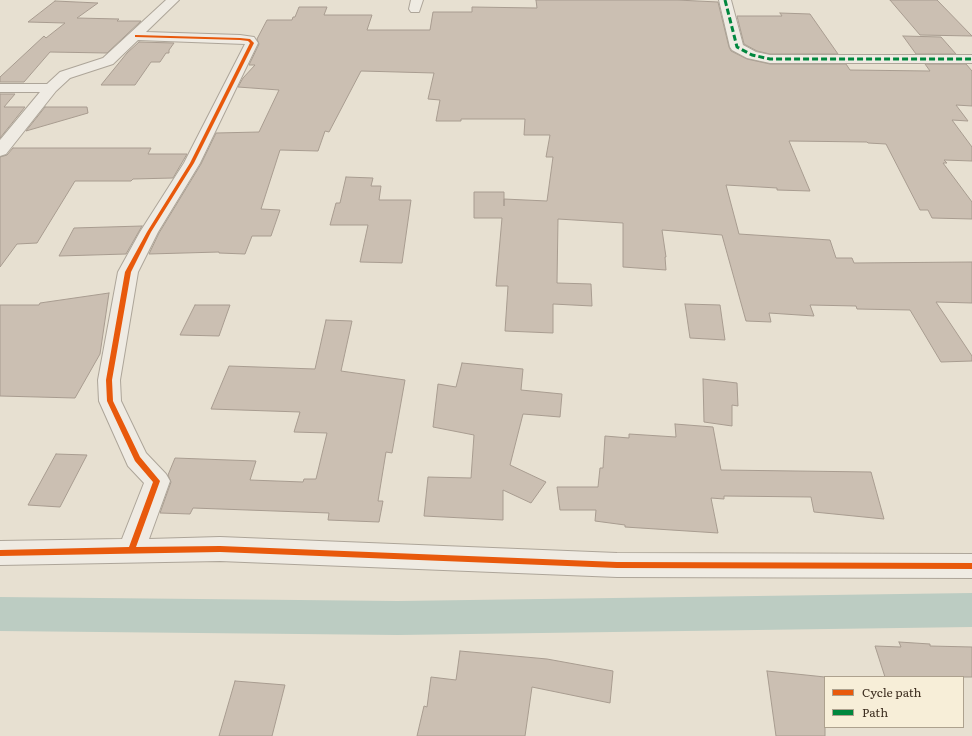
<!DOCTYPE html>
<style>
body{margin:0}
#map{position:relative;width:972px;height:736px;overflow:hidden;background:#e7e0d1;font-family:Literata,serif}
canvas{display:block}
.legend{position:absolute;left:824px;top:676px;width:140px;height:52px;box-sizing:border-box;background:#f7eed8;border:1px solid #ada18e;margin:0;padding:5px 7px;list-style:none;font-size:12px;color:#3d2e20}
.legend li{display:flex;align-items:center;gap:8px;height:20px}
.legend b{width:20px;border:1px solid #ada18e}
</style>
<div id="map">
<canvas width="972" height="736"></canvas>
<ul class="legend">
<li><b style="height:5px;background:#e8590c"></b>Cycle path</li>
<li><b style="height:5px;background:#00873e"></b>Path</li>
</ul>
</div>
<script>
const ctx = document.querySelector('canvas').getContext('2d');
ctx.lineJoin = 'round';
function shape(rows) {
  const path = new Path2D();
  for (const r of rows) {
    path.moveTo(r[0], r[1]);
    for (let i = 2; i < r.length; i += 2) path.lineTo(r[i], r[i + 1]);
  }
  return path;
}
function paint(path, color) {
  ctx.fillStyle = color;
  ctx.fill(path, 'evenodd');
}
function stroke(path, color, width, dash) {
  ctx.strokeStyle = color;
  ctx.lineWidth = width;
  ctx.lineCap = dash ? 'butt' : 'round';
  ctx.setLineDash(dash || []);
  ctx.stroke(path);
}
const canal = shape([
 [972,593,972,627,398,635,0,631,0,597,398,601,972,593]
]);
const building = shape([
 [536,0,677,0,718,2,729,47,731,51,747,59,770,64,846,64,850,70,930,71,925,64,966,64,972,71,972,106,956,105,968,121,952,120,972,147,972,161,944,160,947,163,943,163,972,202,972,219,932,218,928,210,920,210,886,144,868,143,867,142,789,141,810,191,777,190,777,188,726,185,739,234,830,240,836,258,852,258,854,263,972,262,972,303,936,302,972,356,972,361,941,362,910,310,857,309,856,306,810,305,814,316,769,313,771,322,746,321,722,235,662,230,666,257,665,257,666,270,623,267,623,223,558,219,557,283,591,284,592,306,553,304,553,333,505,331,508,286,496,286,502,218,474,218,474,192,504,192,504,206,504,199,547,201,553,157,546,157,550,135,524,135,525,119,461,119,461,121,436,121,440,100,428,99,434,73,361,71,329,132,325,131,318,151,280,150,261,209,280,210,271,236,252,236,245,254,219,253,219,252,149,254,159,233,201,164,216,133,259,132,279,90,238,87,243,78,255,65,249,65,259,44,257,39,267,20,292,20,293,17,295,17,299,7,327,7,324,15,372,15,367,30,430,30,433,12,472,12,472,7,537,8,536,0],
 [890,0,937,0,972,36,920,35,890,0],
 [55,1,98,3,77,18,119,19,117,21,141,21,107,53,50,52,24,82,0,82,0,77,44,36,46,38,65,23,28,22,55,1],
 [780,13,810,14,838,54,770,54,757,51,744,44,737,16,782,16,780,13],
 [903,36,941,37,956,54,916,54,903,36],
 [139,42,174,43,169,50,169,53,166,53,160,62,151,62,135,85,101,85,127,53,139,42],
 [0,94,15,94,4,107,25,107,0,138,0,94],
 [45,107,87,107,88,113,26,131,45,107],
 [13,148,151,148,148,154,187,154,173,178,133,179,131,181,75,181,37,243,17,244,0,267,0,157,7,155,13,148],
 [346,177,373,178,371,186,381,186,379,200,411,200,402,263,360,262,368,225,330,225,336,203,340,203,346,177],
 [142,226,126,254,59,256,74,228,142,226],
 [109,293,100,354,75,398,0,396,0,305,39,305,40,303,109,293],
 [685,304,720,305,725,340,690,338,685,304],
 [195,305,230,305,219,336,180,335,195,305],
 [326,320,352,321,341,371,405,380,392,453,386,452,378,501,383,501,379,522,328,520,329,513,193,508,190,514,160,513,171,482,168,475,175,458,256,461,250,480,303,482,304,479,316,479,327,433,294,432,300,412,211,409,229,366,315,369,326,320],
 [462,363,523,369,521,390,562,394,560,417,523,414,510,465,546,482,531,503,503,490,503,520,424,516,428,477,471,478,474,435,433,427,438,384,456,387,462,363],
 [703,379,737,383,738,406,732,405,732,426,704,422,703,379],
 [675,424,713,427,721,470,871,472,884,519,814,512,811,497,724,496,724,499,711,498,718,533,625,527,625,525,595,521,596,510,560,510,557,487,598,487,600,468,603,468,605,436,629,438,629,434,676,437,675,424],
 [56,454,87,455,60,507,28,505,56,454],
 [899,642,930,644,930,646,972,647,972,677,885,677,875,646,901,647,899,642],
 [460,651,547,659,613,671,610,703,532,687,525,736,417,736,424,706,427,707,431,677,456,680,460,651],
 [767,671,825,677,825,736,776,736,767,671],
 [235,681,285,685,272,736,219,736,235,681]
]);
const street = shape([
 [166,0,179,0,146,32,240,35,254,37,258,43,200,163,158,232,138,272,120,380,121,401,146,453,166,474,170,481,149,539,220,537,617,553,972,554,972,578,617,577,220,561,0,565,0,541,122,539,144,483,128,466,99,401,98,380,118,272,140,232,184,163,245,44,138,40,113,64,70,78,56,91,6,154,0,156,0,140,40,92,0,92,0,84,47,84,60,72,103,58,166,0],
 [411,0,423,0,419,12,411,12,409,9,411,0],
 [719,0,731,0,743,45,756,52,770,55,972,55,972,63,770,63,747,58,732,50,730,47,719,0]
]);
const quiet = shape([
 [725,0,737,47,752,55,770,59,972,59]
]);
const cycleway = shape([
 [136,35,240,38,250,39,254,43,194,163,151,232,131,272,112,380,113,401,140,457,160,481,136,547,220,546,617,562,972,563,972,569,617,568,220,552,0,556,0,550,129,547,153,482,135,461,107,401,106,380,125,272,147,232,190,163,250,43,248,41,240,40,135,37,135,35,136,35]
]);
paint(canal, '#bcccc2');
paint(building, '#cbbfb2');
stroke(building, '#a89c90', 1);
stroke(street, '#ada599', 2);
paint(street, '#efebe3');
stroke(quiet, '#00873e', 3, [6, 3]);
paint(cycleway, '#e8590c');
</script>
